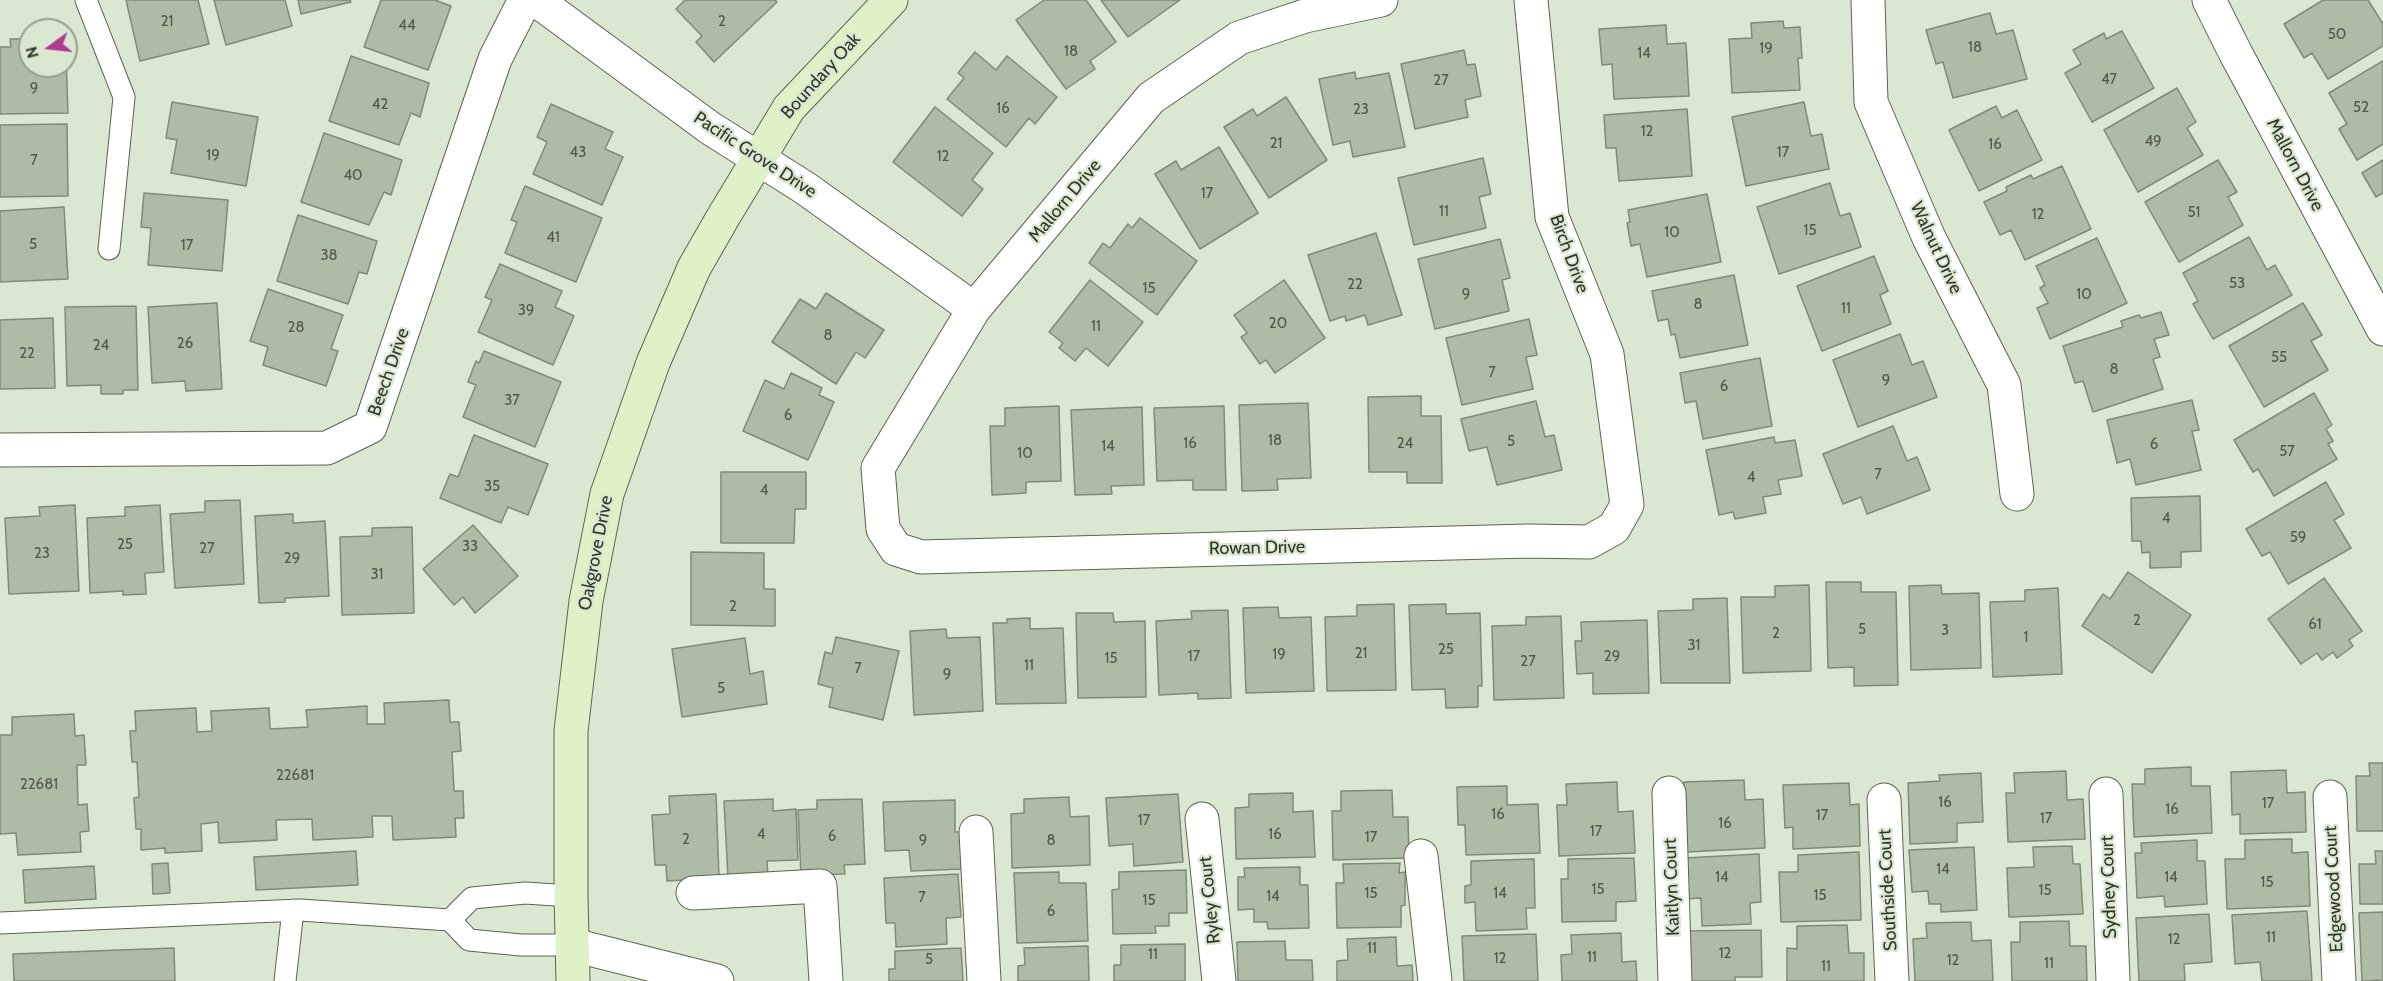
<!DOCTYPE html>
<style>
body{margin:0}
#map{position:relative;width:2383px;height:981px;overflow:hidden;background:#dbe7d0;font-family:Cabin,sans-serif}
canvas{display:block}
.north{position:absolute;left:18px;top:18px;width:60px;height:60px;box-sizing:border-box;background:#dbe7d0;border:2px solid #97a08f;border-radius:50%;rotate:255deg;font-size:16px;font-weight:700;line-height:24px;text-align:center;color:#31362d}
.north::after{content:'';display:block;margin:auto;width:21px;height:27px;background:#af3a91;clip-path:polygon(50% 0,100% 100%,50% 72%,0 100%)}
</style>
<div id="map">
<canvas width="2383" height="981"></canvas>
<div class="north">N</div>
</div>
<script>
const ctx = document.querySelector('canvas').getContext('2d');
ctx.lineJoin = 'round';
function paint(path, color) {
  ctx.fillStyle = color;
  ctx.fill(path, 'evenodd');
}
function shape(rows) {
  const path = new Path2D();
  for (const r of rows) {
    path.moveTo(r[0], r[1]);
    for (let i = 2; i < r.length; i += 2) path.lineTo(r[i], r[i + 1]);
  }
  return path;
}
function stroke(path, color, width, dash) {
  ctx.strokeStyle = color;
  ctx.lineWidth = width;
  ctx.lineCap = dash ? 'butt' : 'round';
  ctx.setLineDash(dash || []);
  ctx.stroke(path);
}
function write(font, color, halo, rows, align = 'center') {
  ctx.font = font + ' Cabin,sans-serif';
  ctx.lineWidth = 4.5;
  ctx.setLineDash([]);
  ctx.textBaseline = 'middle';
  ctx.strokeStyle = halo;
  ctx.fillStyle = color;
  for (const [text, x, y, turn = 0] of rows) {
    ctx.save();
    ctx.translate(x, y);
    ctx.rotate((+turn || 0) * Math.PI / 180);
    ctx.textAlign = isNaN(turn) ? turn : align;
    if (halo) ctx.strokeText(text, 0, 0);
    ctx.fillText(text, 0, 0);
    ctx.restore();
  }
}
const building = shape([
 [126,0,198,0,209,44,140,61,126,0],
 [214,0,285,0,292,26,226,45,214,0],
 [298,0,350,0,351,2,301,14,298,0],
 [381,0,435,0,451,6,428,70,364,47,381,0],
 [685,0,775,0,777,2,714,62,696,42,702,36,676,9,685,0],
 [1044,0,1086,0,1116,42,1090,61,1095,69,1066,89,1016,20,1044,0],
 [1101,0,1180,0,1128,37,1101,0],
 [2323,0,2368,0,2383,24,2383,46,2328,79,2312,53,2304,58,2284,24,2323,0],
 [1990,13,1996,34,2013,30,2027,79,1953,98,1943,62,1936,64,1926,30,1990,13],
 [1783,21,1784,28,1800,27,1802,58,1798,58,1800,90,1732,93,1729,39,1752,38,1751,23,1783,21],
 [1666,25,1667,44,1686,43,1689,96,1614,99,1612,64,1602,65,1599,29,1666,25],
 [2122,31,2154,88,2092,122,2065,73,2081,64,2073,50,2104,33,2106,39,2122,31],
 [10,39,30,39,30,66,66,66,66,57,68,113,0,114,0,47,11,47,10,39],
 [1464,50,1467,65,1475,64,1481,96,1465,100,1468,117,1415,129,1401,64,1464,50],
 [975,52,996,70,1007,56,1057,97,1035,124,1029,118,1006,147,947,99,964,78,958,73,975,52],
 [351,56,429,83,420,117,411,113,399,145,329,121,351,56],
 [2383,61,2383,144,2357,160,2339,129,2347,124,2329,93,2383,61],
 [1355,72,1356,79,1389,73,1405,147,1353,157,1350,141,1333,145,1319,79,1355,72],
 [2177,88,2196,122,2187,128,2203,155,2138,192,2104,130,2177,88],
 [1286,97,1327,160,1269,198,1224,127,1253,109,1257,116,1286,97],
 [172,102,258,117,246,186,171,173,177,140,166,138,172,102],
 [1804,102,1811,136,1822,134,1829,169,1746,186,1732,117,1804,102],
 [551,104,613,132,605,149,623,157,602,205,533,174,547,142,537,137,551,104],
 [1996,106,2002,118,2017,110,2042,160,1979,191,1949,130,1996,106],
 [935,107,993,153,972,180,983,189,962,216,893,162,935,107],
 [1687,109,1692,176,1619,181,1616,148,1606,148,1604,115,1687,109],
 [67,124,68,196,0,197,0,125,67,124],
 [324,133,402,160,391,195,384,192,369,225,301,202,324,133],
 [1219,147,1258,213,1200,249,1155,174,1176,161,1181,170,1219,147],
 [1483,158,1491,194,1479,197,1486,228,1414,245,1398,178,1483,158],
 [2218,160,2237,192,2228,197,2243,225,2179,262,2145,202,2218,160],
 [2383,160,2383,193,2376,197,2362,173,2383,160],
 [2062,166,2091,229,2025,260,2011,230,2000,235,1984,202,2007,191,2006,187,2031,175,2033,179,2062,166],
 [1830,183,1840,216,1850,213,1861,247,1779,274,1757,207,1830,183],
 [525,186,602,218,576,282,505,253,517,222,511,220,525,186],
 [144,193,228,200,222,271,148,265,151,228,141,227,144,193],
 [1707,194,1721,262,1647,277,1640,244,1631,246,1627,223,1630,222,1628,210,1707,194],
 [64,207,68,279,0,282,0,211,64,207],
 [298,215,377,241,367,274,359,272,348,304,277,281,298,215],
 [1140,218,1197,261,1157,315,1089,263,1103,243,1110,248,1128,224,1132,228,1140,218],
 [1376,233,1402,315,1368,325,1365,315,1346,321,1345,316,1330,321,1308,255,1376,233],
 [2249,237,2267,270,2275,265,2292,295,2213,339,2193,304,2198,301,2183,273,2249,237],
 [2097,238,2127,303,2050,339,2037,308,2048,303,2040,288,2045,285,2036,266,2097,238],
 [1500,239,1510,278,1502,280,1509,311,1435,329,1418,259,1500,239],
 [1874,256,1888,291,1880,295,1891,324,1822,351,1797,286,1874,256],
 [500,264,562,291,555,307,574,316,553,365,478,332,492,300,485,297,500,264],
 [1734,275,1748,345,1680,358,1675,334,1671,335,1668,319,1658,321,1652,291,1734,275],
 [1090,280,1143,322,1108,366,1086,348,1075,361,1059,348,1063,343,1049,332,1090,280],
 [1284,280,1325,338,1275,373,1266,360,1260,364,1241,337,1247,333,1234,315,1284,280],
 [268,289,343,315,331,349,338,351,326,386,263,365,268,347,250,341,268,289],
 [826,293,884,330,865,358,856,352,836,384,772,342,800,299,816,309,826,293],
 [217,303,222,389,186,391,185,381,152,383,148,307,217,303],
 [2303,303,2322,335,2311,341,2328,370,2264,407,2229,346,2303,303],
 [136,306,138,390,123,390,123,394,101,394,101,385,67,386,65,307,136,306],
 [2161,312,2169,335,2154,339,2160,357,2153,359,2163,389,2093,412,2083,381,2075,383,2063,346,2123,327,2121,321,2139,315,2141,318,2161,312],
 [53,318,55,388,0,389,0,320,53,318],
 [1529,319,1537,355,1526,357,1533,389,1462,405,1446,338,1529,319],
 [1900,334,1912,365,1923,361,1937,397,1858,427,1833,360,1900,334],
 [484,351,561,382,535,447,463,417,476,385,468,382,476,361,479,363,484,351],
 [1760,358,1772,426,1703,439,1696,401,1685,403,1680,373,1760,358],
 [791,373,822,388,819,395,834,402,808,460,743,431,765,380,784,389,791,373],
 [2314,393,2332,425,2326,429,2333,441,2328,444,2337,459,2274,496,2258,469,2253,472,2234,440,2314,393],
 [1421,396,1421,416,1441,416,1442,483,1407,483,1407,472,1369,472,1368,397,1421,396],
 [2192,400,2199,430,2192,431,2201,470,2136,485,2130,459,2117,463,2107,420,2192,400],
 [1536,401,1545,437,1554,435,1562,470,1497,485,1487,447,1469,451,1461,419,1536,401],
 [1308,403,1311,478,1277,479,1278,490,1242,491,1239,405,1308,403],
 [1059,406,1061,481,1026,482,1026,493,992,495,990,426,1005,426,1005,408,1059,406],
 [1224,406,1226,490,1193,490,1193,480,1157,481,1154,408,1224,406],
 [1142,407,1144,485,1111,486,1112,494,1075,495,1071,410,1142,407],
 [1893,426,1907,461,1917,457,1930,490,1867,514,1861,497,1843,504,1823,454,1893,426],
 [474,435,548,464,528,515,508,507,501,523,440,498,450,474,458,477,474,435],
 [1774,437,1775,443,1795,440,1802,476,1778,480,1781,494,1763,497,1766,513,1735,519,1733,512,1719,515,1706,450,1774,437],
 [721,472,806,472,806,509,795,509,794,543,721,543,721,472],
 [2326,482,2344,514,2334,520,2351,548,2288,584,2270,552,2262,556,2246,529,2326,482],
 [2200,496,2201,551,2181,552,2181,567,2150,568,2150,552,2142,553,2141,541,2132,541,2131,498,2200,496],
 [240,500,244,584,175,588,170,514,205,512,205,501,240,500],
 [75,505,79,591,9,594,5,518,40,516,39,507,75,505],
 [160,505,164,572,145,573,146,594,123,595,123,591,90,593,87,518,125,516,125,507,160,505],
 [293,514,293,523,325,521,329,596,285,598,285,602,259,603,255,516,293,514],
 [473,525,518,576,475,613,463,597,454,605,423,569,473,525],
 [412,527,414,613,342,615,340,537,372,536,372,528,412,527],
 [691,552,764,553,764,589,775,589,775,626,691,625,691,552],
 [2128,572,2191,615,2152,673,2082,626,2103,594,2110,599,2128,572],
 [2324,578,2362,631,2349,640,2353,646,2337,658,2333,652,2322,660,2317,653,2301,664,2268,619,2324,578],
 [1826,582,1861,582,1861,592,1896,592,1898,685,1854,686,1854,667,1828,668,1826,582],
 [1809,585,1811,671,1743,673,1741,597,1775,597,1775,586,1809,585],
 [1941,585,1942,594,1979,593,1981,668,1911,670,1909,586,1941,585],
 [2058,588,2062,674,1993,677,1990,602,2025,601,2025,590,2058,588],
 [1727,598,1730,683,1661,683,1658,611,1693,610,1693,599,1727,598],
 [1394,604,1396,690,1327,691,1325,617,1357,616,1357,605,1394,604],
 [1446,604,1446,614,1480,613,1482,686,1478,686,1478,707,1446,708,1445,689,1412,690,1409,605,1446,604],
 [1278,607,1279,618,1311,617,1314,691,1246,693,1243,608,1278,607],
 [1228,610,1231,698,1198,699,1198,693,1159,695,1156,621,1192,619,1191,611,1228,610],
 [1076,613,1113,613,1114,622,1145,621,1146,697,1078,698,1076,613],
 [1561,616,1564,698,1494,700,1492,626,1526,625,1526,617,1561,616],
 [1030,618,1030,629,1063,628,1066,703,996,704,993,623,1007,623,1007,619,1030,618],
 [1647,620,1649,693,1593,694,1593,673,1577,674,1575,641,1582,641,1581,622,1647,620],
 [946,629,947,638,980,637,983,711,914,715,910,631,946,629],
 [836,637,899,651,883,720,829,707,833,688,818,684,825,652,832,654,836,637],
 [745,638,750,674,763,671,767,704,682,717,672,649,745,638],
 [449,700,450,722,459,722,461,751,452,752,454,791,463,791,464,818,455,818,456,837,393,840,392,816,372,816,373,837,313,840,312,819,276,820,277,840,219,843,218,822,201,824,202,851,165,853,165,848,141,850,141,829,136,829,134,798,139,797,137,762,132,762,130,731,136,731,135,711,196,708,197,732,212,731,211,711,269,708,270,729,308,727,306,710,367,706,367,724,385,724,384,703,449,700],
 [74,714,75,736,84,735,86,765,77,765,78,805,87,804,89,831,80,832,81,852,18,855,16,833,0,834,0,735,12,735,12,717,74,714],
 [2369,763,2383,763,2383,831,2357,831,2356,776,2370,776,2369,763],
 [2191,767,2191,786,2210,786,2212,833,2134,837,2132,784,2145,784,2145,769,2191,767],
 [2286,770,2287,793,2305,792,2306,832,2240,834,2240,814,2232,815,2231,772,2286,770],
 [2066,771,2067,800,2083,799,2085,839,2008,842,2006,793,2015,793,2014,773,2066,771],
 [1981,773,1983,822,1957,823,1957,842,1910,844,1908,783,1940,781,1939,775,1981,773],
 [1744,780,1745,800,1763,799,1765,848,1687,852,1684,782,1744,780],
 [1617,782,1618,812,1633,811,1635,853,1559,856,1557,805,1567,805,1566,784,1617,782],
 [1849,783,1850,805,1859,804,1860,846,1793,849,1793,827,1785,828,1783,785,1849,783],
 [1507,786,1507,805,1538,804,1540,853,1466,855,1465,825,1458,825,1457,787,1507,786],
 [1392,790,1393,817,1408,817,1409,858,1333,860,1332,811,1341,811,1341,791,1392,790],
 [1293,793,1293,812,1313,811,1315,857,1236,859,1235,808,1249,807,1249,794,1293,793],
 [716,794,719,878,667,881,666,865,655,865,652,815,670,814,669,796,716,794],
 [1178,794,1183,862,1134,866,1133,844,1109,846,1106,798,1178,794],
 [1069,797,1070,817,1089,816,1090,865,1012,868,1011,814,1024,813,1024,799,1069,797],
 [773,799,773,811,796,809,798,860,767,861,768,877,728,878,724,801,773,799],
 [862,799,865,864,844,865,845,874,801,875,798,810,817,809,817,800,862,799],
 [955,800,955,832,960,832,962,869,911,871,909,850,885,851,883,802,955,800],
 [2292,839,2292,853,2308,852,2310,906,2227,909,2225,859,2245,859,2245,840,2292,839],
 [2197,840,2197,861,2205,861,2207,904,2165,907,2164,896,2137,898,2135,853,2142,853,2141,843,2197,840],
 [2072,846,2073,864,2080,864,2083,914,2009,917,2007,868,2034,867,2033,847,2072,846],
 [1974,847,1977,910,1941,912,1941,904,1929,904,1928,891,1912,892,1909,850,1974,847],
 [356,851,358,885,256,890,254,857,356,851],
 [2375,851,2383,851,2383,904,2360,904,2359,864,2376,864,2375,851],
 [1859,852,1861,920,1781,922,1779,872,1798,872,1798,855,1859,852],
 [1759,854,1761,902,1750,903,1751,924,1702,926,1701,898,1686,899,1684,858,1759,854],
 [1634,858,1636,901,1616,902,1616,921,1562,922,1561,879,1568,879,1568,859,1634,858],
 [1534,859,1535,908,1526,908,1527,929,1476,931,1475,902,1465,903,1465,886,1471,885,1471,861,1534,859],
 [168,863,170,893,153,894,152,864,168,863],
 [1400,863,1399,873,1405,872,1405,905,1401,906,1401,927,1337,928,1336,883,1344,883,1343,864,1400,863],
 [94,866,96,899,25,903,23,870,94,866],
 [1300,867,1300,885,1308,885,1309,928,1268,929,1267,922,1254,922,1254,909,1238,910,1238,877,1245,877,1244,868,1300,867],
 [1186,870,1187,913,1169,913,1169,926,1155,926,1156,933,1113,934,1112,890,1119,889,1119,872,1186,870],
 [1059,872,1059,883,1086,883,1088,941,1017,943,1014,873,1059,872],
 [958,874,961,917,946,918,947,944,896,947,895,923,886,923,884,878,958,874],
 [2307,911,2312,981,2262,981,2260,962,2235,964,2232,915,2307,911],
 [2383,912,2383,980,2362,981,2359,913,2383,912],
 [2209,914,2212,962,2184,964,2185,981,2139,981,2136,918,2209,914],
 [2069,921,2070,946,2086,946,2087,981,2012,981,2011,942,2020,942,2020,922,2069,921],
 [1971,922,1972,941,1991,940,1993,981,1915,981,1913,939,1927,938,1926,923,1971,922],
 [1847,925,1849,953,1864,953,1864,981,1787,981,1787,948,1797,949,1797,926,1847,925],
 [1761,930,1762,977,1735,977,1735,981,1688,981,1687,931,1761,930],
 [1621,933,1622,962,1636,961,1637,981,1562,981,1561,955,1572,954,1571,935,1621,933],
 [1536,934,1538,981,1464,981,1462,936,1536,934],
 [1396,937,1397,966,1412,965,1413,981,1337,981,1337,961,1348,960,1347,939,1396,937],
 [1285,941,1286,960,1312,960,1313,981,1238,981,1237,942,1285,941],
 [1185,944,1185,981,1114,981,1114,965,1121,965,1121,945,1185,944],
 [1088,946,1089,981,1018,981,1018,966,1025,965,1024,948,1088,946],
 [174,948,175,981,14,981,13,954,174,948],
 [961,948,963,981,889,981,889,969,895,969,895,951,961,948]
]);
const lane = shape([
 [86,0,124,97,109,249],
 [450,920,472,898,525,893,571,896],
 [0,923,300,910,450,920,469,940,521,945,573,945],
 [285,981,293,910]
]);
const street = shape([
 [536,0,710,128,805,188,974,309],
 [1381,0,1305,16,1239,38,1151,98,974,309,878,468,883,529,896,549,921,557,1528,541,1589,542,1614,528,1627,505,1607,354,1552,217,1531,0],
 [1868,0,1871,102,1929,238,2004,385,2017,494],
 [2209,0,2235,52,2383,329],
 [0,450,327,448,370,427,495,59,525,0],
 [1669,793,1675,981],
 [2106,794,2113,981],
 [2330,797,2339,981],
 [1884,800,1892,981],
 [1202,819,1219,981],
 [976,832,984,981],
 [1421,856,1435,981],
 [693,893,820,886,826,981],
 [573,945,717,981]
]);
const secondary = shape([
 [573,981,571,896,571,731,586,601,607,494,653,363,694,268,722,219,789,108,891,0]
]);
const numberNames = [
 ["21",167,22],
 ["2",722,22],
 ["44",407,26],
 ["50",2337,35],
 ["18",1975,48],
 ["19",1766,49],
 ["18",1071,52],
 ["14",1644,54],
 ["47",2109,80],
 ["27",1441,81],
 ["9",34,89],
 ["42",380,105],
 ["52",2361,108],
 ["16",1003,109],
 ["23",1361,110],
 ["12",1647,132],
 ["49",2153,142],
 ["21",1276,144],
 ["16",1995,145],
 ["43",578,153],
 ["17",1783,153],
 ["19",213,156],
 ["12",943,157],
 ["7",34,161],
 ["40",353,176],
 ["17",1207,194],
 ["11",1444,212],
 ["51",2194,213],
 ["12",2038,215],
 ["15",1810,231],
 ["10",1672,233],
 ["41",553,238],
 ["5",33,245],
 ["17",187,246],
 ["38",329,256],
 ["53",2237,284],
 ["22",1355,285],
 ["15",1149,289],
 ["9",1466,295],
 ["10",2084,295],
 ["8",1698,305],
 ["11",1846,309],
 ["39",526,311],
 ["20",1278,324],
 ["11",1096,327],
 ["28",296,328],
 ["8",828,336],
 ["26",185,344],
 ["24",101,346],
 ["22",27,354],
 ["55",2279,358],
 ["8",2114,370],
 ["7",1492,373],
 ["9",1886,381],
 ["6",1724,387],
 ["37",512,401],
 ["6",788,416],
 ["18",1275,441],
 ["5",1511,442],
 ["16",1190,444],
 ["24",1405,444],
 ["6",2154,445],
 ["14",1108,447],
 ["57",2287,452],
 ["10",1025,454],
 ["7",1878,475],
 ["4",1751,478],
 ["35",492,487],
 ["4",764,491],
 ["4",2166,519],
 ["59",2298,538],
 ["25",125,545],
 ["33",470,547],
 ["27",207,549],
 ["23",42,554],
 ["29",292,559],
 ["31",377,575],
 ["2",733,607],
 ["2",2137,621],
 ["61",2315,625],
 ["5",1862,630],
 ["3",1945,631],
 ["2",1776,634],
 ["1",2026,638],
 ["31",1694,646],
 ["25",1446,650],
 ["21",1361,654],
 ["19",1279,655],
 ["17",1194,657],
 ["29",1612,657],
 ["15",1111,659],
 ["27",1528,662],
 ["11",1029,666],
 ["7",858,669],
 ["9",947,675],
 ["5",721,689],
 ["22681",295,776],
 ["22681",39,785],
 ["16",1945,803],
 ["17",2268,804],
 ["16",2172,810],
 ["16",1498,815],
 ["17",1822,816],
 ["17",2046,819],
 ["17",1144,821],
 ["16",1725,824],
 ["17",1596,832],
 ["4",761,835],
 ["16",1275,835],
 ["6",832,837],
 ["17",1371,838],
 ["2",686,840],
 ["9",923,841],
 ["8",1051,841],
 ["14",1943,870],
 ["14",1722,878],
 ["14",2171,878],
 ["15",2267,883],
 ["15",1598,890],
 ["15",2045,891],
 ["15",1371,894],
 ["14",1500,894],
 ["15",1820,896],
 ["14",1273,897],
 ["7",922,898],
 ["15",1149,901],
 ["6",1051,912],
 ["11",2271,938],
 ["12",2174,940],
 ["11",1372,949],
 ["12",1725,954],
 ["11",1153,955],
 ["11",1592,958],
 ["12",1500,959],
 ["5",929,960],
 ["12",1953,961],
 ["11",2049,964],
 ["11",1826,967]
];
const streetNames = [
 ["Boundary Oak",821,76,-48],
 ["Pacific Grove Drive",755,155,33],
 ["Mallorn Drive",2295,165,62],
 ["Mallorn Drive",1065,201,-50],
 ["Walnut Drive",1936,248,65],
 ["Birch Drive",1569,254,70],
 ["Beech Drive",389,372,-71],
 ["Rowan Drive",1257,548,-1],
 ["Oakgrove Drive",596,553,-79],
 ["Kaitlyn Court",1672,887,-92],
 ["Sydney Court",2109,887,-92],
 ["Edgewood Court",2334,889,-93],
 ["Southside Court",1888,890,-93],
 ["Ryley Court",1210,900,-96]
];
paint(building, '#b0bba5');
stroke(building, '#808a76', 1.5);
stroke(lane, '#5b6551', 23);
stroke(street, '#5b6551', 35);
stroke(secondary, '#5b6551', 35);
stroke(lane, '#fff', 21);
stroke(street, '#fff', 33);
stroke(secondary, '#dff1c7', 33);
write('15px', '#51574b', null, numberNames);
write('18px', '#31362d', '#dbe7d0', streetNames);
</script>
